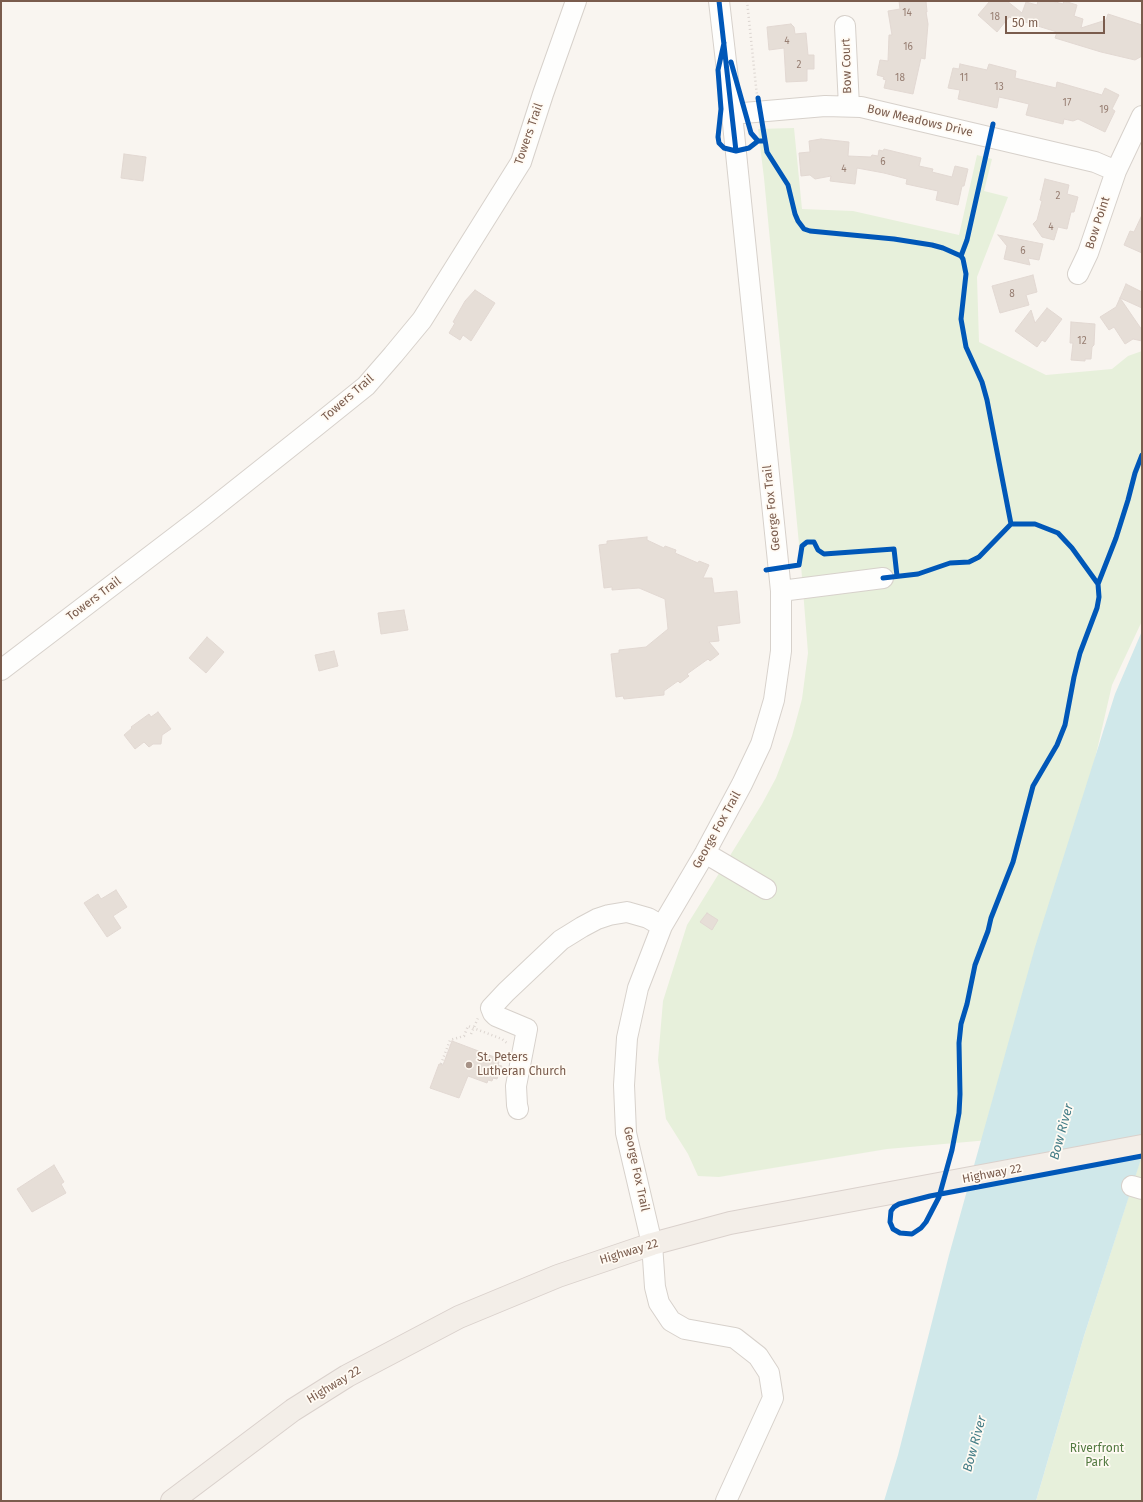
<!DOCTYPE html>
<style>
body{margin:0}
#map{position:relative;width:1143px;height:1502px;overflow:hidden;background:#f9f5f0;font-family:"Fira Sans",sans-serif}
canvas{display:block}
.frame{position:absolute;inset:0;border:2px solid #7a5c4d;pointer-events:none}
.scale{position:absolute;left:1005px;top:16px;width:100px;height:18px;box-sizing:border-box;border:2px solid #7a5c4d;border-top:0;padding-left:5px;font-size:12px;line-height:14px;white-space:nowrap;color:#7a5c4d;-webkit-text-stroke:3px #fffaf3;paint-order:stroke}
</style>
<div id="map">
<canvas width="1143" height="1502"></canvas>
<div class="frame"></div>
<div class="scale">50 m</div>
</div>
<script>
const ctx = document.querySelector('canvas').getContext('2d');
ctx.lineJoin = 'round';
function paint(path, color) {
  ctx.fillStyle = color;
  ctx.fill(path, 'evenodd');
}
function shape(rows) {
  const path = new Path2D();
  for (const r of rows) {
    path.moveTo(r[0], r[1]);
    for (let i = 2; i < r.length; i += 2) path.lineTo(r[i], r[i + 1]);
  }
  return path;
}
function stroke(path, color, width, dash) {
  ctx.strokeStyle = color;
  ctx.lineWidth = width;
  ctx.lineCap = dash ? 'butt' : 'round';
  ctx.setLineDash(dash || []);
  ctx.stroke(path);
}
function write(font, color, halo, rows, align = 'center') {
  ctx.font = font + ' "Fira Sans",sans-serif';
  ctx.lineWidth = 3.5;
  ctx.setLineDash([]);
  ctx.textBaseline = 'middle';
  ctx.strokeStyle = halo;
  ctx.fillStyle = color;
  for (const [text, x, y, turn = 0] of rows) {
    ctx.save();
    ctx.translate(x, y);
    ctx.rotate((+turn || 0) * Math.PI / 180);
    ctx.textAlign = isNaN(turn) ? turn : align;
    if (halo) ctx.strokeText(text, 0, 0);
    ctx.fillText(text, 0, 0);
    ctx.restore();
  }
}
const green = shape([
 [794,128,802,209,853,211,959,235,977,155,992,159,984,191,1008,197,977,277,979,342,1046,375,1112,369,1128,356,1142,351,1142,621,1112,685,1065,889,989,1140,887,1149,719,1177,698,1176,688,1154,666,1119,658,1060,663,1001,687,925,762,804,776,778,792,736,802,699,808,653,801,565,764,178,758,129],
 [1141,1158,1142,1501,1036,1501,1084,1336]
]);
const water = shape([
 [1142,631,1142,1156,1084,1336,1036,1501,884,1501,898,1455,949,1255,1035,947,1115,694]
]);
const building = shape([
 [899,1,926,1,927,12,926,12,928,24,925,59,921,58,913,94,884,88,886,80,883,79,884,77,877,75,880,60,888,61,889,35,892,35,888,11,900,9,899,1],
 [990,1,1007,1,1022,13,1026,2,1037,5,1038,1,1052,1,1063,4,1064,1,1077,5,1074,16,1083,19,1081,28,1106,20,1108,14,1142,25,1142,56,1135,60,1101,52,1055,38,1057,32,1009,17,997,32,978,15,990,1],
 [791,24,794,27,795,34,806,33,808,55,814,55,814,69,807,69,807,81,786,82,784,48,769,50,767,27,791,24],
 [960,64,987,70,989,64,1016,71,1015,78,1056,88,1057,82,1102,95,1105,88,1119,95,1112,109,1115,111,1105,132,1078,119,1073,121,1064,119,1063,124,1026,115,1029,104,1008,99,999,97,997,108,958,99,960,90,948,88,953,68,959,69,960,64],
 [821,139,849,142,848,156,871,157,872,155,878,156,879,150,883,151,884,149,921,158,919,166,933,169,932,172,952,177,955,166,968,169,964,186,962,186,958,205,936,200,938,191,906,184,907,179,884,173,857,168,855,184,830,181,831,176,815,179,810,175,801,176,799,153,810,152,809,141,821,139],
 [124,154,146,157,143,181,121,178,124,154],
 [1045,179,1069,185,1067,194,1078,197,1074,212,1071,212,1067,229,1058,227,1054,240,1042,237,1033,224,1037,220,1042,201,1040,200,1045,179],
 [1142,215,1142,253,1124,245,1130,231,1134,232,1142,215],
 [998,235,1043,244,1039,260,1028,258,1030,265,1004,259,1007,246,998,235],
 [1033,275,1037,292,1026,295,1029,305,1000,313,992,286,1033,275],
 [1126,284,1142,292,1142,308,1120,298,1126,284],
 [475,290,495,303,471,341,463,335,460,340,449,333,455,323,453,322,465,301,475,290],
 [1120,298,1142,330,1142,341,1133,339,1125,344,1114,327,1109,330,1100,317,1116,307,1120,298],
 [1047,308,1062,319,1045,342,1042,340,1037,347,1015,331,1031,310,1035,323,1047,308],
 [1071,322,1095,324,1094,345,1092,347,1091,359,1085,359,1085,361,1071,360,1073,343,1070,343,1071,322],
 [647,537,647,540,664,548,665,546,676,550,675,553,698,563,699,561,709,565,703,578,712,578,714,593,737,591,740,623,717,626,719,641,709,642,719,654,710,661,708,659,687,674,689,676,680,683,678,681,664,691,664,695,624,699,623,696,616,697,611,654,619,653,619,650,646,647,668,629,665,599,639,588,612,590,612,587,604,588,599,545,607,544,607,541,647,537],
 [404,610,408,630,381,634,378,613,404,610],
 [207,637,224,652,206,673,189,658,207,637],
 [334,651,338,666,319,671,315,655,334,651],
 [158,712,171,729,162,735,161,744,153,744,149,747,144,742,135,749,124,735,132,728,131,727,149,714,151,717,158,712],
 [116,890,127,907,113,916,121,928,107,937,84,903,98,894,101,899,116,890],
 [707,913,718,920,712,930,700,922,707,913],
 [452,1041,497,1058,495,1061,499,1062,498,1065,502,1066,497,1079,493,1078,492,1081,488,1080,487,1083,468,1076,459,1098,430,1088,439,1064,443,1065,452,1041],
 [54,1165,64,1182,61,1184,66,1193,32,1212,17,1189,54,1165]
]);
const path = shape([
 [747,1,757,96],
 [471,1034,478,1018],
 [441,1064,450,1040,464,1036,468,1026,502,1039,508,1044]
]);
const minor = shape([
 [719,1,732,114,781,591,781,651,774,700,761,744,742,784,705,853,662,926,638,988,627,1038,624,1085,626,1133,652,1244,655,1287,659,1303,671,1321,685,1329,735,1338,758,1356,769,1373,773,1398,726,1501],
 [845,26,849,106],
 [732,114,825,106,861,107,1095,162,1116,171],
 [1078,274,1088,253,1116,171,1142,116],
 [781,591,883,578],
 [1,670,203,516,315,427,366,386,393,355,422,320,521,162,543,94,576,1],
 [705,853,766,889],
 [518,1109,517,1105,516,1086,527,1029,496,1016,493,1013,491,1008,506,992,561,940,582,927,597,919,609,915,627,912,648,918,662,926],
 [1132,1186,1142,1189]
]);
const major = shape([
 [172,1501,293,1410,347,1376,459,1317,558,1276,652,1244,730,1223,1142,1146]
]);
const cycleway = shape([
 [719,1,736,151],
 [724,43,718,70,721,109,718,137,719,143,724,148,736,151,749,148,758,141,765,141],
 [731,62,751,133,758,141],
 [758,98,767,152,788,185,795,214,798,221,804,229,810,231,894,239,932,245,943,248,961,256],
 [993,124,967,240,961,256,963,259,966,274,961,319,966,347,982,382,987,400,1011,524,1035,524,1058,533,1072,548,1098,584],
 [1142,455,1135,473,1128,500,1116,538,1098,584,1099,597,1097,608,1080,653,1074,677,1065,725,1057,745,1033,786,1013,862,991,918,988,931,975,965,967,1004,961,1024,959,1043,960,1094,959,1113,952,1150,939,1197,926,1222,921,1228,912,1234,900,1233,893,1229,890,1222,891,1211,894,1207,899,1204,930,1196,1142,1156],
 [766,570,799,565,802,546,807,542,814,542,818,550,824,554,894,549,897,576],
 [883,578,918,574,950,563,969,562,979,557,1011,524]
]);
const markers = [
 [469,1065,4,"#a69286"]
];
const numberNames = [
 ["14",907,13],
 ["18",995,17],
 ["4",787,41],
 ["16",908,47],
 ["2",799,65],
 ["18",900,78],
 ["11",964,78],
 ["13",999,87],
 ["17",1067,103],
 ["19",1104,110],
 ["6",883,162],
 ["4",844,169],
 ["2",1058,196],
 ["4",1051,227],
 ["6",1023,251],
 ["8",1012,294],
 ["12",1082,341]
];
const streetNames = [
 ["Bow Court",847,66,-92],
 ["Bow Meadows Drive",920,121,13],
 ["Towers Trail",529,134,-71],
 ["Bow Point",1098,223,-72],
 ["Towers Trail",348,398,-41],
 ["George Fox Trail",772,508,-96],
 ["Towers Trail",94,599,-37],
 ["George Fox Trail",717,830,-61],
 ["George Fox Trail",636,1169,78],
 ["Highway 22",992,1174,-11],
 ["Highway 22",629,1252,-17],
 ["Highway 22",334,1385,-31]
];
const poiNames = [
 ["St. Peters",477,1058],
 ["Lutheran Church",477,1072]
];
const parkNames = [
 ["Riverfront",1097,1449],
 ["Park",1097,1463]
];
const waterNames = [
 ["Bow River",1062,1132,-75],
 ["Bow River",975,1444,-75]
];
paint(green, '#e7f0db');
paint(water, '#d0e8ea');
paint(building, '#e6ded7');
stroke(building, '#e2d8d2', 1);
stroke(minor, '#d7d1cb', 22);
stroke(major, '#dad1cc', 24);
stroke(path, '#dcd5d0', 2.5, [1, 3]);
stroke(minor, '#fefefd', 20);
stroke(major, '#f3eee8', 22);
stroke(cycleway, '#0057b8', 5);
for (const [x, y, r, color] of markers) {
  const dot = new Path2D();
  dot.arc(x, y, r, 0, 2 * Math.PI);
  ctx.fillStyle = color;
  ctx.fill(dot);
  stroke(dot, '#fffaf3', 1.5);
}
write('10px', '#977e72', null, numberNames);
write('12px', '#7a5c4d', '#fffaf3', streetNames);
write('12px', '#7a5c4d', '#fffaf3', poiNames, 'left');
write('12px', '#537a41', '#fffaf3', parkNames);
write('italic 13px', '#437c86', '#fffaf3', waterNames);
</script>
